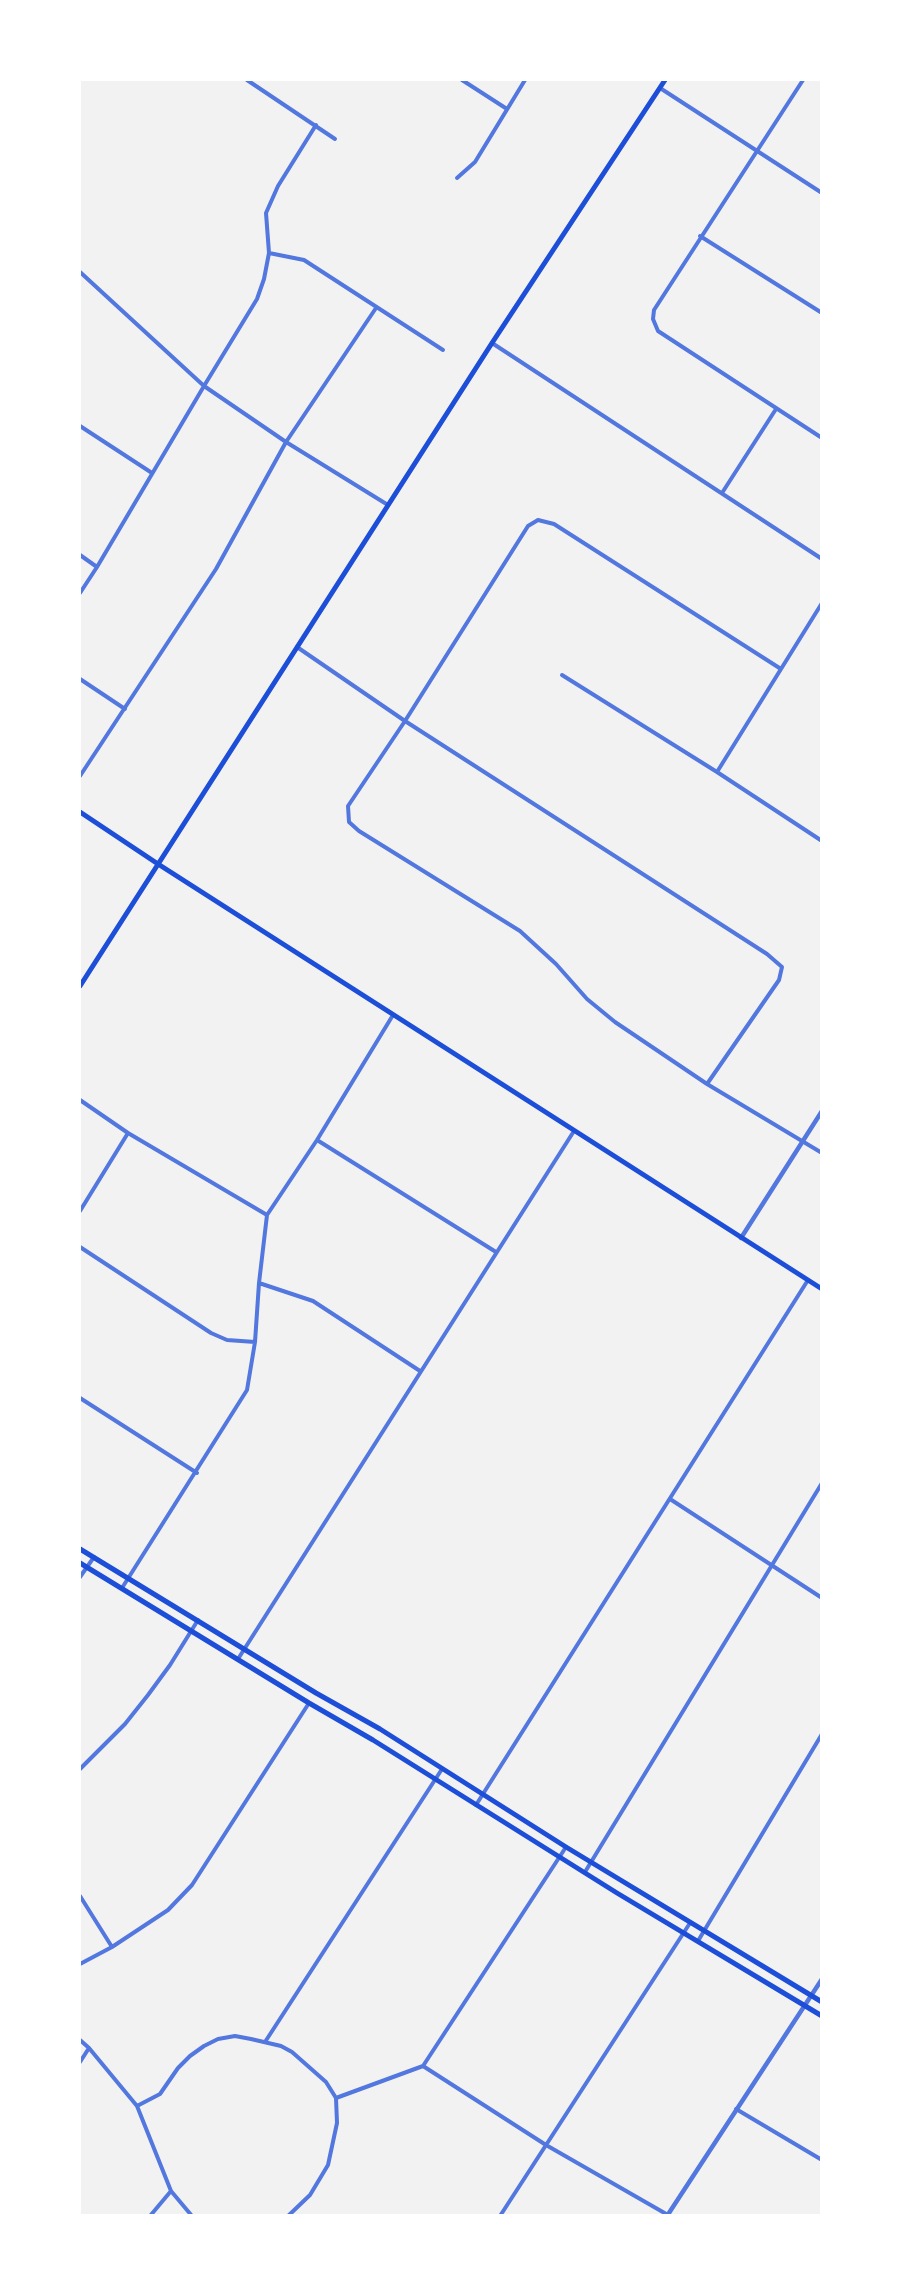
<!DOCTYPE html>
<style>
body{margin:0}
#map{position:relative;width:901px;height:2295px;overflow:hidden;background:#f2f2f2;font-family:Mulish,sans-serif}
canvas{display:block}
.frame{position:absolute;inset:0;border:81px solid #fff;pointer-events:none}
</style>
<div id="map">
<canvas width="901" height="2295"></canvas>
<div class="frame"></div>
</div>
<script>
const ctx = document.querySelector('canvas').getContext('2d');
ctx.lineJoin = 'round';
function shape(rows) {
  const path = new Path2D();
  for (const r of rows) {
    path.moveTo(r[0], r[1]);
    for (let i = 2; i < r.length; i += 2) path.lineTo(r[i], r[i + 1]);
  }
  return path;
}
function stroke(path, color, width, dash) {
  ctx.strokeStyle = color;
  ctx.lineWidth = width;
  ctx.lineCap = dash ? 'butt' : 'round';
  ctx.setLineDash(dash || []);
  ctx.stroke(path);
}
const minor = shape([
 [247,80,335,139],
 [462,80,507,109],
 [803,80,654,310,653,319,658,331,822,438],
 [660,88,822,193],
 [457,178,475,162,525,80],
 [700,236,822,313],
 [269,253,304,260,443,350],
 [80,272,204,386,286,442,388,505],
 [492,343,822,559],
 [80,426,152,473],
 [722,493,776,409],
 [80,555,97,567],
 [80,593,97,567,204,386,257,299,264,279,269,253,266,213,278,186,316,125],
 [297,647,405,721,767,954,782,967,779,980,707,1084],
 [781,669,554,524,538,520,528,526,405,721,348,806,349,822,359,831,520,931,556,964,587,999,615,1022,707,1084,822,1153],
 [562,675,717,772,822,841],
 [80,679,125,709],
 [717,772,822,603],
 [80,776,216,569,286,442,376,308],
 [80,1100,128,1133,267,1215],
 [317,1140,496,1252],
 [80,1211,128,1133],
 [80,1247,211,1333,227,1340,255,1342],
 [259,1283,313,1301,420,1371],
 [80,1398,197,1473],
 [670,1499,822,1598],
 [80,1577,94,1557],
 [122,1588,247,1390,255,1342,259,1283,267,1215,317,1140,393,1015],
 [238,1659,574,1131],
 [80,1769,125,1724,148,1695,170,1665,198,1620],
 [476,1805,808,1280],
 [585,1872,822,1483],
 [80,1896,112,1947],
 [698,1941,822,1734],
 [80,1964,112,1947,168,1910,192,1885,309,1703],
 [80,2040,89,2048,137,2106,171,2191,192,2216],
 [265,2042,442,1769],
 [80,2062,89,2048],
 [423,2066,546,2145,668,2215],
 [336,2098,423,2066,566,1847],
 [137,2106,160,2094,178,2068,190,2056,204,2046,218,2039,235,2036,251,2039,281,2046,292,2052,326,2082,336,2098,337,2123,328,2165,310,2195,288,2216],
 [736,2109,822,2160],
 [150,2216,171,2191],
 [500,2216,690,1923]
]);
const tertiary = shape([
 [741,1238,822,1111],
 [667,2216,822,1979]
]);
const secondary = shape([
 [80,812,158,864,822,1289],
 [80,986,492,343,665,80]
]);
const primary = shape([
 [80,1549,316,1693,380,1729,566,1847,822,2002],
 [80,1563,309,1703,373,1740,617,1893,822,2016]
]);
stroke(minor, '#5277de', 4);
stroke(tertiary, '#5277de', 4.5);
stroke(secondary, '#1d4ed8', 5);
stroke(primary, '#1d4ed8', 5);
</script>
